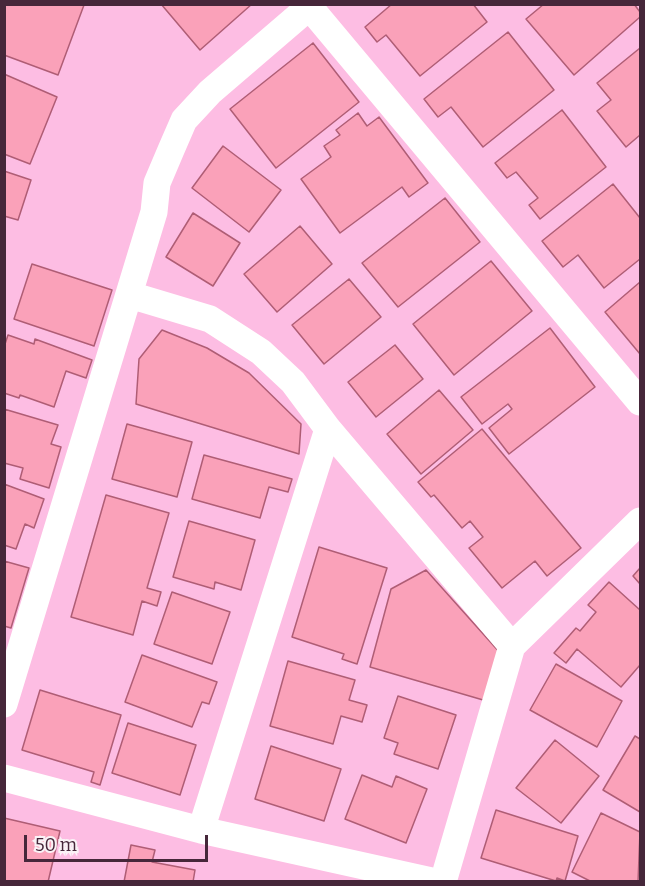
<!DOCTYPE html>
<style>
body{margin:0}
#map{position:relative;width:645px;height:886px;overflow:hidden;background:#fdbde3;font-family:Bitter,serif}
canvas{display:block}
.frame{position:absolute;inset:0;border:6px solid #46273a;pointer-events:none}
.scale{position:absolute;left:24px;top:835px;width:184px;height:27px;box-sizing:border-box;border:3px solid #46273a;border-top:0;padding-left:8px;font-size:18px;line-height:21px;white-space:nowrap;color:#46273a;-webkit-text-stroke:4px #faf2f6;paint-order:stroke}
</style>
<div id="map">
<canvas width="645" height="886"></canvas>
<div class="frame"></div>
<div class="scale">50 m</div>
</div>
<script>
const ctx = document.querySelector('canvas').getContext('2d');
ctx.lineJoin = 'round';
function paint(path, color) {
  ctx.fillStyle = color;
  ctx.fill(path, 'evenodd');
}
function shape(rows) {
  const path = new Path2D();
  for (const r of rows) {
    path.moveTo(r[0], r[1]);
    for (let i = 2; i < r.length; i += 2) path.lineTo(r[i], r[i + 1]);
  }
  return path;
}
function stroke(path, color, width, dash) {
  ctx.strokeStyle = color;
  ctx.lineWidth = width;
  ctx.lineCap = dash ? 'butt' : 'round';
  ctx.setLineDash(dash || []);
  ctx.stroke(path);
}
const building = shape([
 [4,4,84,5,58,75,4,55,4,4],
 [161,4,252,4,200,50,161,4],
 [473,4,487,22,420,76,386,35,377,42,365,27,392,4,473,4],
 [544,4,634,4,640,12,640,17,574,75,526,19,544,4],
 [508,32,554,90,483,147,451,107,438,117,424,99,508,32],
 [313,43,359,102,276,168,230,109,313,43],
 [640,48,640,135,626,147,597,111,611,100,597,83,640,48],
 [4,74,57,97,30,164,4,154,4,74],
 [562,110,606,167,540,219,529,205,538,198,516,172,507,178,495,163,562,110],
 [358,113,367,126,379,117,428,183,409,197,402,187,340,233,301,179,331,157,324,146,340,135,336,130,358,113],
 [223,146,281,190,249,232,192,188,223,146],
 [4,171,31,180,18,220,4,216,4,171],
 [613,184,640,218,640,259,604,288,578,255,563,267,542,241,613,184],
 [445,198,480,242,398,307,362,263,445,198],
 [193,213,240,243,213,286,166,257,193,213],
 [300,226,332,264,277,312,244,274,300,226],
 [491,261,532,311,454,375,413,324,491,261],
 [32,264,112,290,94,346,14,319,32,264],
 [349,279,381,317,324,364,292,325,349,279],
 [640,282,640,354,605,312,640,282],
 [550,328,595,387,509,454,489,428,512,409,508,404,482,424,461,397,550,328],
 [162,330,207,348,249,373,301,424,299,454,136,404,139,359,162,330],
 [8,335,34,344,35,339,92,360,86,378,66,371,54,407,20,395,19,398,4,393,4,347,8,335],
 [395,345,423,379,376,417,348,382,395,345],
 [439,390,473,430,421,474,387,434,439,390],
 [4,409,58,425,51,444,61,447,49,488,20,479,23,468,4,463,4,409],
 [127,424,192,442,177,497,112,479,127,424],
 [482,429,581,548,547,576,535,561,502,588,469,548,483,537,470,521,462,528,434,495,431,497,418,482,482,429],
 [204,455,292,479,288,492,269,487,260,518,192,499,204,455],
 [4,484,44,499,34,528,25,524,16,549,4,545,4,484],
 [106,495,169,513,147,588,161,592,157,606,142,601,133,635,71,617,106,495],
 [189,521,255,540,241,590,215,582,214,589,173,577,189,521],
 [319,547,387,568,357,664,342,659,344,654,292,637,319,547],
 [4,561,29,568,11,628,4,626,4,561],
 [640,568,640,584,633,576,640,568],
 [426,570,502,655,490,702,370,667,391,589,426,570],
 [609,582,640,610,640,665,621,687,577,649,566,663,554,653,576,628,580,631,596,612,588,605,609,582],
 [172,592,230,612,212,664,154,644,172,592],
 [142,655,217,682,209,704,202,702,192,727,125,702,142,655],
 [288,661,355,680,349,700,367,705,362,722,341,716,333,744,270,726,288,661],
 [556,664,622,701,597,747,530,710,556,664],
 [40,690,121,715,100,785,91,782,94,772,22,750,40,690],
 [398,696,456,715,438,769,394,754,398,743,384,738,398,696],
 [128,723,196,745,180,795,112,773,128,723],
 [635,736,640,739,640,812,603,790,635,736],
 [555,740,599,776,561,823,516,788,555,740],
 [271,746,341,769,324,821,255,799,271,746],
 [362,775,392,787,396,776,427,789,406,843,345,819,362,775],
 [496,810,578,836,565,881,557,878,556,881,481,858,496,810],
 [601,813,640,832,638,882,592,882,572,872,601,813],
 [4,818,60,831,48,882,4,882,4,818],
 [131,845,155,850,152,862,195,870,193,882,124,882,131,845]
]);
const minor = shape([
 [307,4,640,402],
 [130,295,210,319,261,352,293,382,328,429,512,646],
 [4,704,154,212,157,183,171,150,184,120,210,92,309,7],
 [4,778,201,830,436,882],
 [201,830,328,429],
 [443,882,512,646,640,521]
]);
paint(building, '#faa1b9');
stroke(building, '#af5d75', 1.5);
stroke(minor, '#fff', 27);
</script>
